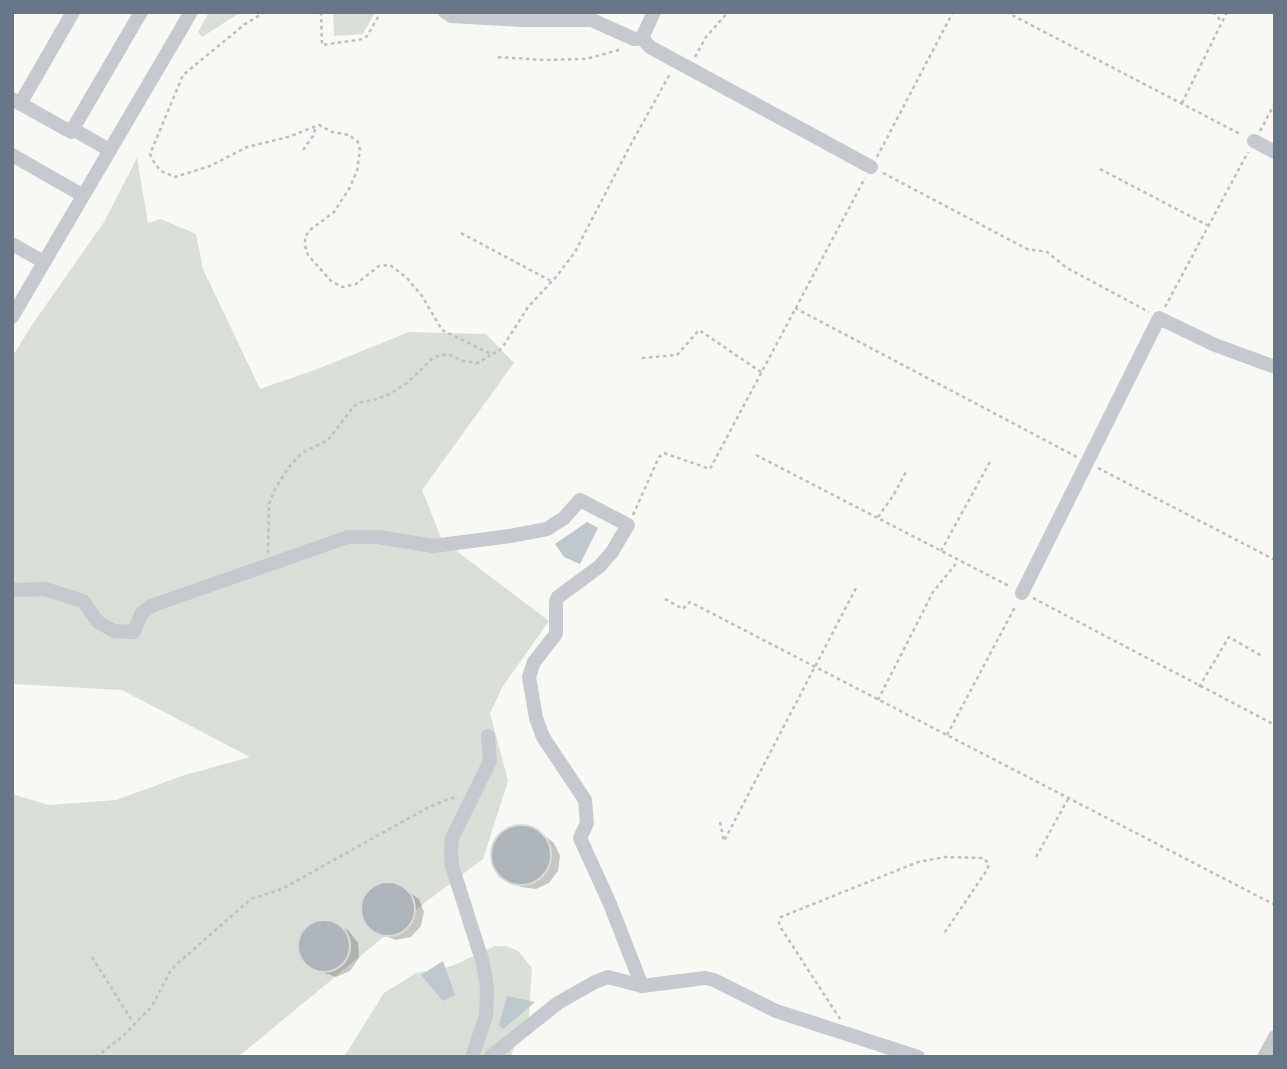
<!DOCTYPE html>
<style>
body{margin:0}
#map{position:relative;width:1287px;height:1069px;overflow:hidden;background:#f8f8f5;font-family:"Varela Round",sans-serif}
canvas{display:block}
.frame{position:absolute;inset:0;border:14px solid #677686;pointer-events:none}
</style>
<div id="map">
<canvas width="1287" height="1069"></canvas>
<div class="frame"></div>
</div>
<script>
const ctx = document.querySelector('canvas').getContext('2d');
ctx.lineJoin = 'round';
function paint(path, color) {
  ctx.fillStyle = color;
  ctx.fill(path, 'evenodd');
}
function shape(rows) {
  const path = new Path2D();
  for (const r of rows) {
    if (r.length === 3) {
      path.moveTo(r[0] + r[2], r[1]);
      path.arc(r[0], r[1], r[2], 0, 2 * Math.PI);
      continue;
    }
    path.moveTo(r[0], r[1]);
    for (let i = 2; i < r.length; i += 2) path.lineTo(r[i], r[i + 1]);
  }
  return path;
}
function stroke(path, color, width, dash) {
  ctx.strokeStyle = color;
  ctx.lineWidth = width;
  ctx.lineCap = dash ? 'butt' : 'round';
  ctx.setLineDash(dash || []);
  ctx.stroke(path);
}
const green = shape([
 [209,12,241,12,202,37,198,32],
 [333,12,375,12,363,34,334,36],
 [137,158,148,223,161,219,196,234,203,269,260,389,320,368,409,332,486,334,514,363,422,490,442,540,549,621,503,686,490,713,508,781,483,859,427,901,238,1057,12,1057,12,794,49,805,116,800,182,776,250,757,122,690,12,684,12,357,32,325,104,222],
 [495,946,506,946,518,951,532,968,529,1016,510,1057,344,1057,384,993,416,973,452,966]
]);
const water = shape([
 [587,522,598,528,580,564,564,557,555,544],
 [443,961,455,995,443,1001,421,975],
 [507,996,535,1002,503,1029,499,1025]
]);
const shadow = shape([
 [517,826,532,828,541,833,554,843,560,856,558,871,549,883,536,889,521,887,511,882,499,873,493,859,495,844,504,832],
 [382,884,397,884,419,899,424,912,421,926,411,937,396,940,383,935,373,930,364,918,363,904,370,891],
 [323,921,348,930,358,943,359,958,350,971,336,977,310,968,301,955,300,939,308,926]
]);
const building = shape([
 [521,855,30],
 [388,909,27],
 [324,946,26]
]);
const path = shape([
 [265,12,245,24,183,75,150,154,155,164,161,171,175,177,210,166,247,147,288,137,319,125,332,132,349,135,358,142,360,150,357,171,349,189,334,212,310,230,305,237,305,246,308,255,331,281,342,287,356,284,379,266,390,265,407,278,422,296,442,330,491,354,498,352,504,345,528,307,556,277,575,252,631,144,671,72],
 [321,12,322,45,363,39,367,36,381,12],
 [1006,12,1242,135],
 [1213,12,1222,22],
 [498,57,544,60,586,59,622,49],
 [695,57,706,37,728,12],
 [1182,103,1227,12],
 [1260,131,1275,103],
 [303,150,313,136,316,126],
 [877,157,953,12],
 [1100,169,1209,226],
 [883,173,1027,249,1047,252,1067,268,1149,312],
 [461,233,551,281],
 [1165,307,1248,152],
 [795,308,1077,457],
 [642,358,677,355,699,330,761,372],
 [756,455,1011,587],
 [1098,468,1275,560],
 [633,515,659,457,664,453,710,469,865,178],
 [878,517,893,496,907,470],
 [941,551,991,460],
 [268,553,269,504,276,487,291,464,302,453,328,440,354,406,361,402,374,400,390,394,407,383,434,357,448,354,463,361,478,363,490,355],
 [1033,598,1275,725],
 [665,599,683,609,690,602,1275,905],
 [1199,687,1229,637,1262,656],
 [878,700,933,592,958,561],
 [947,735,1016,605],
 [720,822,724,841,856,588],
 [1036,857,1068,799],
 [92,957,133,1022],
 [840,1019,781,928,779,923,781,917,918,862,945,857,983,858,989,864,987,870,945,932],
 [96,1057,122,1037,152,1006,171,970,178,963,251,899,282,889,427,808,451,798,458,798]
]);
const minor = shape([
 [445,12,451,16,522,20,592,20,634,39,642,38],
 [654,12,642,38,650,47,871,167],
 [12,99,71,132,141,12],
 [20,104,73,12],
 [73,129,109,150],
 [1254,141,1275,152],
 [12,155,82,195],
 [12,244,44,262],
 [12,317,191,12],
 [12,590,45,589,83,601,98,622,114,631,134,632,141,614,151,606,348,537,378,537,433,546,510,536,547,529,564,518,580,500,628,525,612,552,600,566,558,597,556,602,556,634,534,662,529,677,536,718,543,737,585,800,587,823,580,838,610,904,642,986],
 [1022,593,1159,318,1215,345,1275,367],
 [472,1057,486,1016,487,988,483,963,452,866,451,851,452,838,490,761,488,736],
 [490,1057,558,1003,595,982,608,977,642,986,705,978,714,980,776,1011,918,1057],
 [1264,1057,1275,1037]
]);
paint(green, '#d9dfd6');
paint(water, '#bec8cd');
paint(shadow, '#0003');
paint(building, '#adb4ba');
stroke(building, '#dadad8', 2);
stroke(path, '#bec0c2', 2.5, [3.5, 3.5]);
stroke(minor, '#c6c9cd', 14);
</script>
